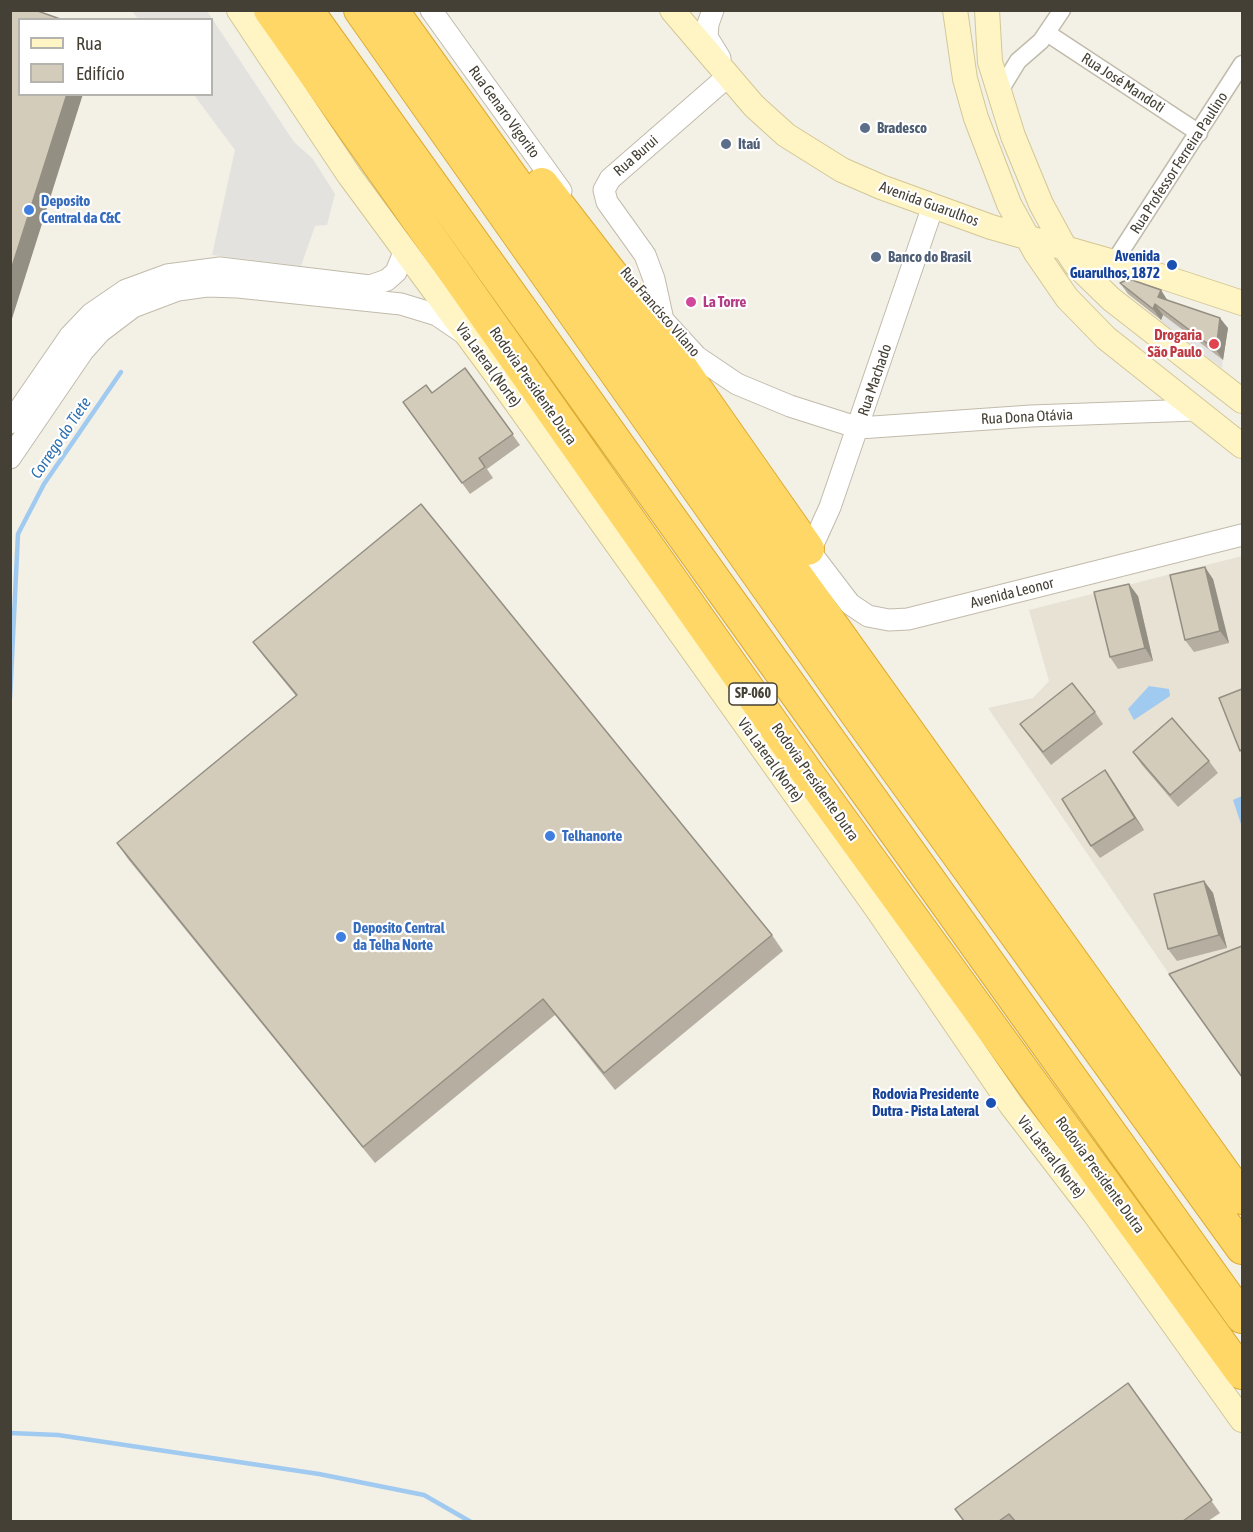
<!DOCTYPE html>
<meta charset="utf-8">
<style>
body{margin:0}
#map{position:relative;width:1253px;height:1532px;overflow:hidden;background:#f3f0e6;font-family:"Asap Condensed",sans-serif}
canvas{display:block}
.frame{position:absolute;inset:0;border:12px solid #454035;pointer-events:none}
.legend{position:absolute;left:18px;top:18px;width:195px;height:78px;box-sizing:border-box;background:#fff;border:2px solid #b5b3ae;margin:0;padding:8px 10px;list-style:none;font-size:18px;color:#454035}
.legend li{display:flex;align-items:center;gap:12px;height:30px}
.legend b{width:30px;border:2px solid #b5b3ae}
</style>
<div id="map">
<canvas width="1253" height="1532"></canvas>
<div class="frame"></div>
<ul class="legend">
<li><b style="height:8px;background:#fff5c4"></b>Rua</li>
<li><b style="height:16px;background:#d4ccbb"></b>Edifício</li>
</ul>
</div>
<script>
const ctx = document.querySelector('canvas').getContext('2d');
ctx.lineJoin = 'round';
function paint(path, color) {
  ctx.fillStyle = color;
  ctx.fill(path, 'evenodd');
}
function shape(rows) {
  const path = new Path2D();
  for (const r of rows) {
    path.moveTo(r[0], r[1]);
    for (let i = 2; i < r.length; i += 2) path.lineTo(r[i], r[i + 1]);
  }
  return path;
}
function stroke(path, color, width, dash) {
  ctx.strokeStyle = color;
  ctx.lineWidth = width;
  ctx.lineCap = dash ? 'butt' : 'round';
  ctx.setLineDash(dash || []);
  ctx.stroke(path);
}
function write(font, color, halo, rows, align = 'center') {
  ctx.font = font + ' "Asap Condensed",sans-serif';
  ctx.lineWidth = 4.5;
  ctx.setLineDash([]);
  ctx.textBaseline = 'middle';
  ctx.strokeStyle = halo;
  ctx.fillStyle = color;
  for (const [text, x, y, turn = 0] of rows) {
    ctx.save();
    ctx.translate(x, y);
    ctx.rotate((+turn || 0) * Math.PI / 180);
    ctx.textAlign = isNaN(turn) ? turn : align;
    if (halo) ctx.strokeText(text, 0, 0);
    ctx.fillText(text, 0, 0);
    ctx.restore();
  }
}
const residential = shape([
 [1242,556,1242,966,1180,990,988,708,1033,698,1049,681,1029,610]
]);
const parking = shape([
 [132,11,207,11,294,142,313,159,335,194,327,225,315,226,301,266,212,255,235,150,194,95,212,94,212,20,138,19],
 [1163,315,1223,360,1222,368,1160,322]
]);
const water = shape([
 [1149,686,1169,689,1170,696,1134,720,1128,709],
 [1242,796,1242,827,1233,800]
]);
const stream = shape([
 [10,698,18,534,44,484,121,372],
 [10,1433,58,1435,319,1474,424,1495,471,1522]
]);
const minor = shape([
 [1047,33,1199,133],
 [999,92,1018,61,1041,41,1062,10],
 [1114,262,1242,64]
]);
const tertiary = shape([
 [431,10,561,191],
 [713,10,708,24,707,37,720,58],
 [933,206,830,507,815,540,808,549,850,604,868,616,889,620,908,619,1242,535],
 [663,320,654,279,645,255,607,202,604,190,610,179,727,77],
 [664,321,697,357,737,384,790,406,859,428,1031,416,1195,410],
 [10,423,70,336,91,314,126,290,167,275,220,268,370,286,387,280,396,272,403,255,401,245],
 [10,458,83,351,100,332,133,307,178,290,207,286,238,287,401,304,437,315,462,332]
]);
const secondary = shape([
 [239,10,349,175,495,373,877,909,1011,1105,1094,1213,1242,1420],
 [672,10,754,106,786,135,842,170,881,187,991,227,1145,271,1242,303],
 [955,10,965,79,976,118,1009,204,1036,253,1067,298,1106,338,1242,446],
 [987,10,990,62,1013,136,1041,204,1065,248,1076,265,1111,299,1242,401]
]);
const motorway = shape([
 [270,10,806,771,1242,1373],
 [307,10,1242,1317],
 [360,10,860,719,1242,1248],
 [392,10,1242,1198],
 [542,184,657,333,808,549]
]);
const wall = shape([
 [1120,283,1168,300,1228,328,1223,360,1163,315,1161,320,1128,294],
 [465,368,520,445,487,469,493,478,470,494,403,402,432,393],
 [1213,579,1229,643,1194,652,1185,640],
 [1138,596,1153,661,1118,669,1110,657],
 [253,642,772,935,783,951,615,1090,555,1015,375,1163,128,859,117,843,296,696,265,658],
 [1095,712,1103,724,1051,765,1020,724],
 [1133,752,1209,761,1218,773,1178,807,1142,765],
 [1114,783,1144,830,1100,858,1091,846],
 [1204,881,1213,893,1227,948,1177,961,1168,949],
 [1128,1383,1220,1513,1208,1521,964,1521]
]);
const shadedWall = shape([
 [67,94,83,94,10,325,10,273],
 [1161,290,1168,301,1158,297],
 [1155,304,1163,315,1161,320,1153,309],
 [1220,318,1228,328,1223,360,1216,350],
 [1205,567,1213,579,1229,643,1220,631],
 [1129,584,1138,596,1153,661,1145,648],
 [1105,770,1114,783,1144,830,1135,818],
 [1204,881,1213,893,1227,948,1219,935]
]);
const building = shape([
 [10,10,35,10,63,20,20,20,20,94,67,94,10,273,10,10],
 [1129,279,1161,290,1158,297,1220,318,1216,350,1155,304,1153,309,1120,283,1129,279],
 [465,368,513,434,479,458,485,467,462,483,403,402,426,385,432,393,465,368],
 [421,504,772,935,604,1073,543,999,363,1147,117,843,297,695,253,642,421,504],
 [1205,567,1220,631,1185,640,1170,575,1205,567],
 [1129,584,1145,648,1110,657,1094,592,1129,584],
 [1072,683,1095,712,1043,752,1020,724,1072,683],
 [1242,689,1242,749,1240,751,1219,698,1242,689],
 [1172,718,1209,761,1170,795,1133,752,1172,718],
 [1105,770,1135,818,1091,846,1062,799,1105,770],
 [1204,881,1219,935,1168,949,1154,894,1204,881],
 [1242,946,1242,1077,1169,974,1242,946],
 [1128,1383,1212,1500,1183,1521,1015,1521,1009,1514,999,1521,964,1521,955,1509,1128,1383]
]);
const markers = [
 [865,128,6,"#5c6f8a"],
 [726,144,6,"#5c6f8a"],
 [29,210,6,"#3f7fe0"],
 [876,257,6,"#5c6f8a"],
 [1172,265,6,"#1a4fb4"],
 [691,302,6,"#d1479c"],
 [1214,344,6,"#e0444e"],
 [550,836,6,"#3f7fe0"],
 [341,937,6,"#3f7fe0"],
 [991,1103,6,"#1a4fb4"]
];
const shields = [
 [753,694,48]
];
const shieldNames = [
 ["SP-060",753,694]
];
const streetNames = [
 ["Rua José Mandoti",1123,83,33],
 ["Rua Genaro Vigorito",504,112,54],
 ["Rua Burui",636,156,-41],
 ["Rua Professor Ferreira Paulino",1179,163,-57],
 ["Avenida Guarulhos",929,204,20],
 ["Rua Francisco Vilano",660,312,49],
 ["Via Lateral (Norte)",488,365,54],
 ["Rua Machado",875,380,-71],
 ["Rodovia Presidente Dutra",533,386,55],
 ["Rua Dona Otávia",1027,417,-3],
 ["Avenida Leonor",1012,593,-14],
 ["Via Lateral (Norte)",770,760,54],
 ["Rodovia Presidente Dutra",815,782,55],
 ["Via Lateral (Norte)",1051,1157,52],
 ["Rodovia Presidente Dutra",1100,1175,54]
];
const serviceNames = [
 ["Bradesco",877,128],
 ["Itaú",738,144],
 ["Banco do Brasil",888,257]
];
const shopNames = [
 ["Deposito",41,201],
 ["Central da C&C",41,218],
 ["Telhanorte",562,836],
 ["Deposito Central",353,928],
 ["da Telha Norte",353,945]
];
const transitNames = [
 ["Avenida",1160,256],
 ["Guarulhos, 1872",1160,273],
 ["Rodovia Presidente",979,1094],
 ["Dutra - Pista Lateral",979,1111]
];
const hotelNames = [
 ["La Torre",703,302]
];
const healthNames = [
 ["Drogaria",1202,335],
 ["São Paulo",1202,352]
];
const waterNames = [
 ["Corrego do Tiete",61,438,-56]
];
paint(residential, '#e7e2d4');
paint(parking, '#e4e2de');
paint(water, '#a1caf0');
stroke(stream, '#a1caf0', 4.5);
stroke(minor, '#c1bbab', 19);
stroke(tertiary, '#c1bbab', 23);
stroke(secondary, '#d3c795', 26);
stroke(motorway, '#ddac35', 34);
stroke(minor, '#fff', 16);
stroke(tertiary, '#fff', 21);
stroke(secondary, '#fff5c4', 24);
stroke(motorway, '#fed766', 32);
paint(wall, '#b6afa1');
paint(shadedWall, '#948f83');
paint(building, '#d4ccbb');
stroke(building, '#948f83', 1.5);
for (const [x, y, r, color] of markers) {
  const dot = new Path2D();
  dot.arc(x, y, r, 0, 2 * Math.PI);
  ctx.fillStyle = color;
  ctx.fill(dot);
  stroke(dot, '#fff', 2);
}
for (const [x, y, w] of shields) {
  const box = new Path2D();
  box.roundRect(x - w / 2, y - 11, w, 22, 4.5);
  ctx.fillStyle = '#fff';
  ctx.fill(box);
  stroke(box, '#454035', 1.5);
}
write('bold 14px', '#454035', null, shieldNames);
write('15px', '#454035', '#fff', streetNames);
write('bold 15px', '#4e5e75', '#fff', serviceNames, 'left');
write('bold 15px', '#366cbe', '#fff', shopNames, 'left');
write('bold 15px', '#164399', '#fff', transitNames, 'right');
write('bold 15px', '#b23c85', '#fff', hotelNames, 'left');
write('bold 15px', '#be3a42', '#fff', healthNames, 'right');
write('italic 16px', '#2e70b1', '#fff', waterNames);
</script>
